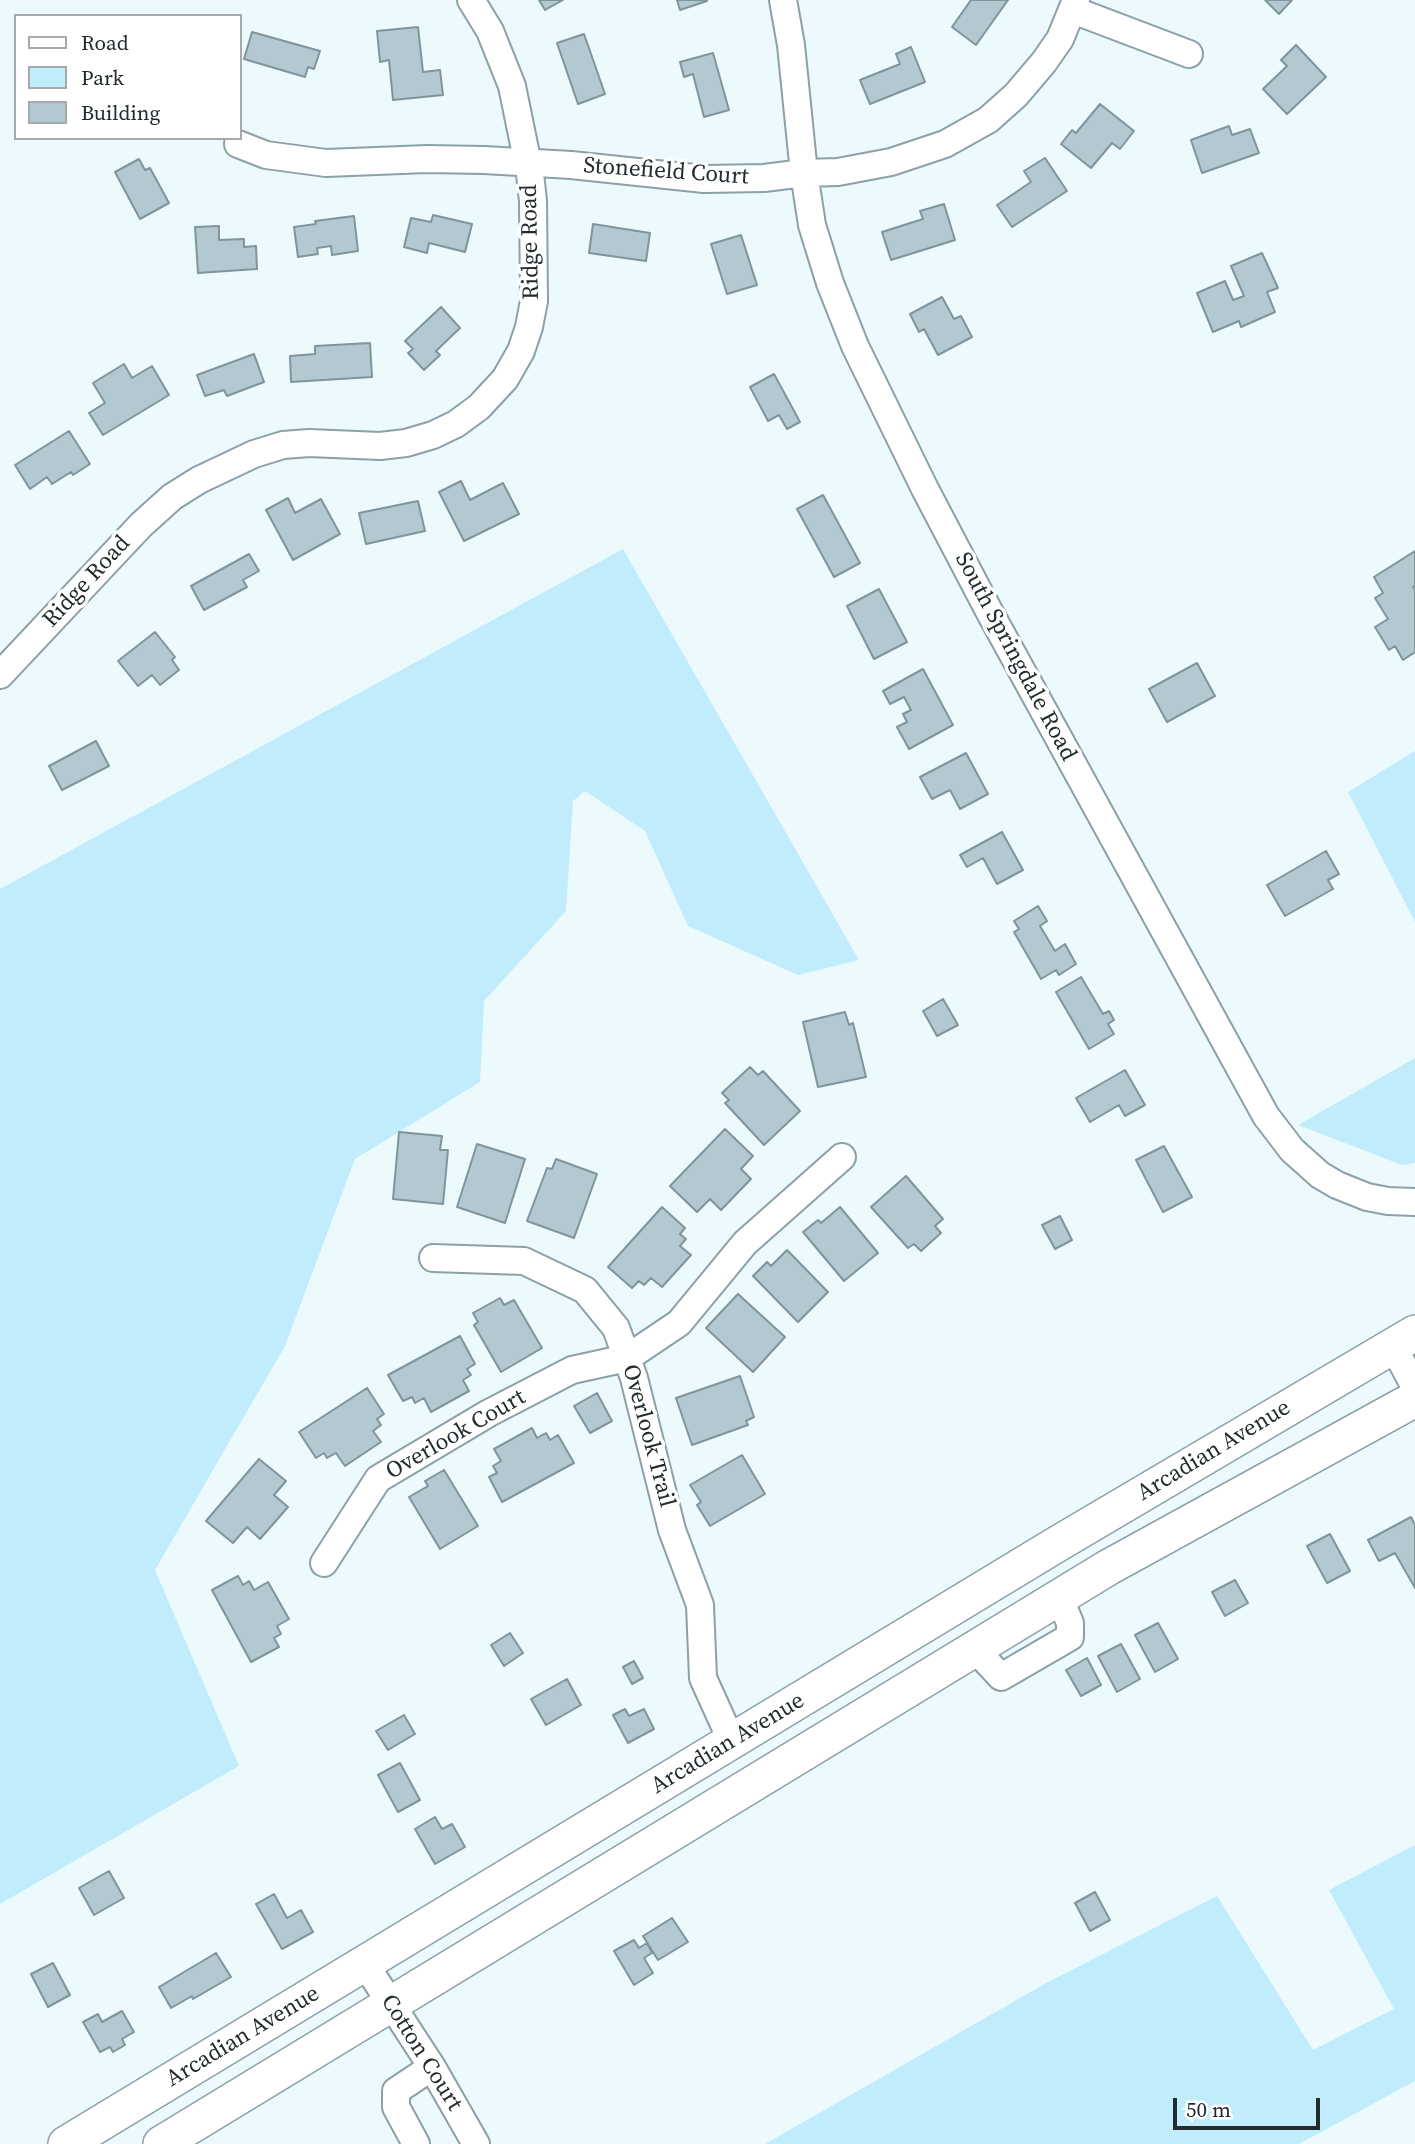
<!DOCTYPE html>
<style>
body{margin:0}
#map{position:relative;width:1415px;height:2144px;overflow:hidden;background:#ecfafe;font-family:"Source Serif 4",serif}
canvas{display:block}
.legend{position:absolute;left:14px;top:14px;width:228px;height:126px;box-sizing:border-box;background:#fff;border:2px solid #a7aaab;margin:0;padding:9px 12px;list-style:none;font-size:21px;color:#222b2e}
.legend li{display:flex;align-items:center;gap:14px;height:35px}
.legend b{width:35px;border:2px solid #a7aaab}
.scale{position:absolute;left:1173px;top:2098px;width:147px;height:32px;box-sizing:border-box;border:4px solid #222b2e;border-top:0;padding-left:9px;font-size:21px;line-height:24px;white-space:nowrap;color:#222b2e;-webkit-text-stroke:5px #fff;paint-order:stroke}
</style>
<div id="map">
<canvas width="1415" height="2144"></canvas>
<ul class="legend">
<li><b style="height:9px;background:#fff"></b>Road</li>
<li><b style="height:19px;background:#c0ecfc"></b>Park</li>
<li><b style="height:19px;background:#b3c8d0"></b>Building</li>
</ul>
<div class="scale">50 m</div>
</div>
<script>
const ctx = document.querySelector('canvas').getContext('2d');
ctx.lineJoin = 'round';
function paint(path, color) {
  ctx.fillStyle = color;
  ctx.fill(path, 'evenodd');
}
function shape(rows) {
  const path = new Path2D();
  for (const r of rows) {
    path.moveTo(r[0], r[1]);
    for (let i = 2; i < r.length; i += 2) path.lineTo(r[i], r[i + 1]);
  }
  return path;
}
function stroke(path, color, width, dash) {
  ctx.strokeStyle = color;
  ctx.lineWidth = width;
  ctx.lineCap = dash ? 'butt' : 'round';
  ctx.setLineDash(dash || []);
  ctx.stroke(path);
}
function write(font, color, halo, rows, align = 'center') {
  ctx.font = font + ' "Source Serif 4",serif';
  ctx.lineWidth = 7;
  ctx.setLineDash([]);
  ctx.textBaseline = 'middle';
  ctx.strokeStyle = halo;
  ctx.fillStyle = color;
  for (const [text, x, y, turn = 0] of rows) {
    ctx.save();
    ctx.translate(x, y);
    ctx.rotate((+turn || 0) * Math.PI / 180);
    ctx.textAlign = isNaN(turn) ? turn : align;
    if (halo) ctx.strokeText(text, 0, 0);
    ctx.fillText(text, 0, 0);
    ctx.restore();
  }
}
const green = shape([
 [623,549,859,960,798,975,688,926,645,831,585,791,573,801,566,911,484,1001,480,1082,355,1159,285,1346,155,1570,239,1766,0,1904,0,889],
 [1415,751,1415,922,1348,792],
 [1415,1058,1415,1163,1402,1165,1298,1125],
 [1415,1845,1415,2081,1299,2144,765,2144,1048,1982,1217,1896,1313,2050,1394,2009,1329,1890]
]);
const building = shape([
 [539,0,563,0,545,10,539,0],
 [677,0,707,0,707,1,680,10,677,0],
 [971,0,1008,0,976,45,952,27,971,0],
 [1265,0,1292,0,1279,14,1265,0],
 [418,27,423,72,440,70,443,95,393,100,389,60,380,62,377,31,418,27],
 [252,32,320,51,314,69,308,67,305,77,244,59,252,32],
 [584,34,605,94,578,104,557,43,584,34],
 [1296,45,1326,77,1287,114,1263,89,1287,66,1281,60,1296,45],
 [911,47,925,82,870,104,860,80,900,64,896,54,911,47],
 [713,53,729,110,704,117,693,74,684,77,680,62,713,53],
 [1100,104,1134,131,1120,149,1112,143,1091,168,1061,144,1072,130,1076,133,1100,104],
 [1229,126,1232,135,1250,129,1259,153,1202,173,1191,140,1229,126],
 [1045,158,1067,191,1012,227,997,205,1031,182,1024,171,1045,158],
 [139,159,145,170,150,168,169,203,140,219,115,172,139,159],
 [944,204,955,240,891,260,882,232,923,219,920,211,944,204],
 [433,215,472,224,465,252,429,243,427,253,404,247,411,218,431,222,433,215],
 [354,216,358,251,332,255,331,246,317,248,318,254,298,257,294,227,316,224,315,221,354,216],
 [593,224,650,233,646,261,589,253,593,224],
 [219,226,219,240,244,239,244,247,256,246,257,269,198,273,195,227,219,226],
 [741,235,757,285,727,294,711,244,741,235],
 [1262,253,1278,288,1267,292,1275,312,1241,327,1239,321,1213,332,1197,293,1225,281,1233,300,1244,296,1231,266,1262,253],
 [942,297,954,319,961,316,972,337,938,355,924,329,919,332,910,314,942,297],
 [441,307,460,328,436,351,440,355,424,370,408,353,413,349,405,341,441,307],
 [370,343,372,377,291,382,290,356,315,354,315,346,370,343],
 [254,354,264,382,227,396,224,390,205,396,197,375,254,354],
 [124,364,132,378,152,366,169,395,103,435,89,413,105,403,93,383,124,364],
 [774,374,800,422,787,429,779,415,768,421,750,387,774,374],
 [69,431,90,464,73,475,71,472,52,484,47,477,30,489,15,465,69,431],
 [461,481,470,500,503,483,519,514,464,541,439,492,461,481],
 [823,495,860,563,834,577,797,509,823,495],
 [288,498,295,513,321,499,340,534,293,560,266,510,288,498],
 [418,501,425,531,366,544,359,513,418,501],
 [1415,551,1415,586,1413,587,1415,590,1415,652,1403,660,1395,646,1389,650,1375,627,1388,619,1375,598,1383,593,1374,577,1415,551],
 [249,554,259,571,243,580,247,587,204,610,191,586,249,554],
 [879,589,907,642,874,659,847,606,879,589],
 [155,632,175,657,172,660,179,670,160,685,152,675,138,686,118,661,155,632],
 [1197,663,1215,696,1167,722,1149,689,1197,663],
 [923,669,953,725,909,749,897,727,907,722,903,714,911,710,904,697,890,704,883,691,923,669],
 [96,741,109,766,62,790,49,766,96,741],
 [966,753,988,794,960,809,950,790,932,799,920,777,966,753],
 [1002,832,1023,870,997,884,983,858,967,867,960,855,1002,832],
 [1326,851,1339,874,1328,880,1333,889,1285,916,1267,885,1326,851],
 [1038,906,1047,921,1040,926,1055,951,1065,944,1076,964,1059,975,1056,970,1041,979,1014,932,1019,929,1014,921,1038,906],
 [1081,977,1103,1014,1109,1011,1114,1020,1108,1024,1114,1034,1089,1049,1056,992,1081,977],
 [943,999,958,1025,937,1036,923,1011,943,999],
 [845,1012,849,1025,853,1023,866,1077,818,1087,803,1022,845,1012],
 [750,1067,758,1075,763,1071,800,1111,764,1145,725,1103,729,1100,722,1093,750,1067],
 [1125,1070,1145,1105,1125,1116,1119,1105,1090,1122,1076,1098,1125,1070],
 [725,1129,753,1156,741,1169,751,1179,721,1210,710,1199,697,1212,670,1186,725,1129],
 [399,1132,442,1136,440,1150,448,1150,443,1204,393,1199,399,1132],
 [477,1144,525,1159,505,1223,457,1207,477,1144],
 [1164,1146,1192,1197,1163,1212,1136,1160,1164,1146],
 [556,1159,597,1174,574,1238,527,1221,547,1168,552,1169,556,1159],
 [906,1176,943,1219,935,1226,941,1233,921,1251,914,1244,908,1248,871,1207,906,1176],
 [662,1207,685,1228,680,1234,686,1239,680,1246,691,1255,662,1287,651,1278,644,1285,639,1281,632,1288,608,1267,662,1207],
 [840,1207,878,1253,844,1281,803,1232,818,1220,821,1223,840,1207],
 [1060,1216,1072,1240,1055,1249,1042,1225,1060,1216],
 [787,1250,828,1292,798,1322,753,1276,767,1262,771,1266,787,1250],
 [738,1294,785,1337,753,1372,706,1328,738,1294],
 [500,1298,504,1305,514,1300,542,1348,501,1372,474,1325,478,1322,473,1313,500,1298],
 [460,1336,475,1364,467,1369,471,1375,463,1380,469,1391,431,1412,424,1398,415,1403,412,1397,403,1401,388,1375,460,1336],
 [740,1376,754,1417,746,1421,748,1425,692,1445,676,1398,740,1376],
 [367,1388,384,1414,377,1419,381,1425,373,1431,381,1442,345,1466,336,1453,327,1458,324,1453,316,1458,299,1432,367,1388],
 [597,1393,612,1421,590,1433,574,1406,597,1393],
 [532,1428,537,1438,546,1433,550,1440,558,1435,574,1463,502,1502,489,1477,497,1473,493,1466,501,1461,494,1449,532,1428],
 [742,1455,765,1494,710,1526,697,1505,701,1502,690,1485,742,1455],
 [259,1459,286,1481,274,1495,288,1507,260,1539,247,1527,233,1543,206,1521,259,1459],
 [444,1470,478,1526,440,1549,409,1497,428,1486,425,1481,444,1470],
 [1411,1517,1415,1525,1415,1588,1395,1553,1379,1561,1368,1540,1411,1517],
 [1330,1534,1350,1571,1327,1583,1307,1546,1330,1534],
 [238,1576,243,1585,249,1581,254,1590,268,1582,289,1619,277,1626,281,1634,274,1638,279,1647,251,1662,212,1590,238,1576],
 [1235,1580,1248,1603,1225,1616,1212,1592,1235,1580],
 [1158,1623,1178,1659,1155,1672,1135,1635,1158,1623],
 [510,1633,523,1653,504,1666,491,1645,510,1633],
 [1121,1644,1140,1679,1117,1692,1098,1656,1121,1644],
 [1087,1658,1101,1685,1081,1696,1066,1670,1087,1658],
 [634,1661,643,1678,632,1684,623,1667,634,1661],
 [567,1679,581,1705,546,1725,531,1699,567,1679],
 [625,1709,629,1716,644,1709,654,1729,628,1743,613,1715,625,1709],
 [404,1715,415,1734,388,1750,376,1731,404,1715],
 [400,1763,420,1800,398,1812,378,1775,400,1763],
 [435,1817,442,1829,452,1824,465,1847,435,1864,415,1829,435,1817],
 [109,1871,124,1898,94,1915,79,1888,109,1871],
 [1095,1892,1110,1920,1090,1931,1075,1903,1095,1892],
 [274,1894,287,1918,301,1910,313,1932,282,1949,256,1904,274,1894],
 [672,1918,688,1942,658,1960,643,1936,672,1918],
 [634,1940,639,1948,647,1943,652,1953,644,1958,653,1973,634,1985,614,1951,634,1940],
 [216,1953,231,1977,193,1999,192,1996,171,2008,159,1987,216,1953],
 [53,1963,70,1995,48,2007,31,1974,53,1963],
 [122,2011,134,2032,122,2039,125,2045,113,2052,110,2047,100,2052,83,2022,98,2014,102,2022,122,2011]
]);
const minor = shape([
 [783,0,791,45,804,173,812,225,830,283,855,346,925,489,989,611,1266,1116,1292,1150,1320,1175,1337,1185,1367,1197,1388,1201,1415,1202],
 [1073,10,1189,54],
 [238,144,266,155,326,163,427,159,484,160,571,165,704,179,764,178,804,173,838,172,891,162,945,144,988,120,1016,95,1044,62,1060,39,1076,0],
 [0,675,141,525,172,497,199,480,254,454,283,445,309,443,380,446,406,443,433,435,456,424,479,407,505,379,521,351,529,327,534,301,533,201,530,174,512,86,490,31,471,0],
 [433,1258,524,1261,585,1290,616,1328,634,1378,672,1530,700,1605,703,1678,732,1742],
 [1393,1346,1415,1387],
 [324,1563,378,1479,489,1413,572,1370,627,1358,679,1323,745,1243,842,1157],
 [975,1649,1001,1677,1070,1637,1070,1623,1059,1597],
 [365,1964,432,2067,476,2144],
 [416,2144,396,2107,396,2091,432,2067]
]);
const major = shape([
 [66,2144,1059,1543,1415,1333],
 [161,2144,1109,1567,1415,1399]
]);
const streetNames = [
 ["Stonefield Court",666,172,4],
 ["Ridge Road",531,242,-91],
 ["Ridge Road",87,582,-47],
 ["South Springdale Road",1015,657,62],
 ["Overlook Court",456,1435,-30],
 ["Overlook Trail",648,1436,75],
 ["Arcadian Avenue",1214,1451,-31],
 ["Arcadian Avenue",728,1744,-31],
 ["Arcadian Avenue",243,2037,-31],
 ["Cotton Court",421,2053,58]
];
paint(green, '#c0ecfc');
paint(building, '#b3c8d0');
stroke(building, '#80949b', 2);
stroke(minor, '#8ca0a8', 30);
stroke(major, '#8ca0a8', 38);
stroke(minor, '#fff', 26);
stroke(major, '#fff', 35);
write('23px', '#222b2e', '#fff', streetNames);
</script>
